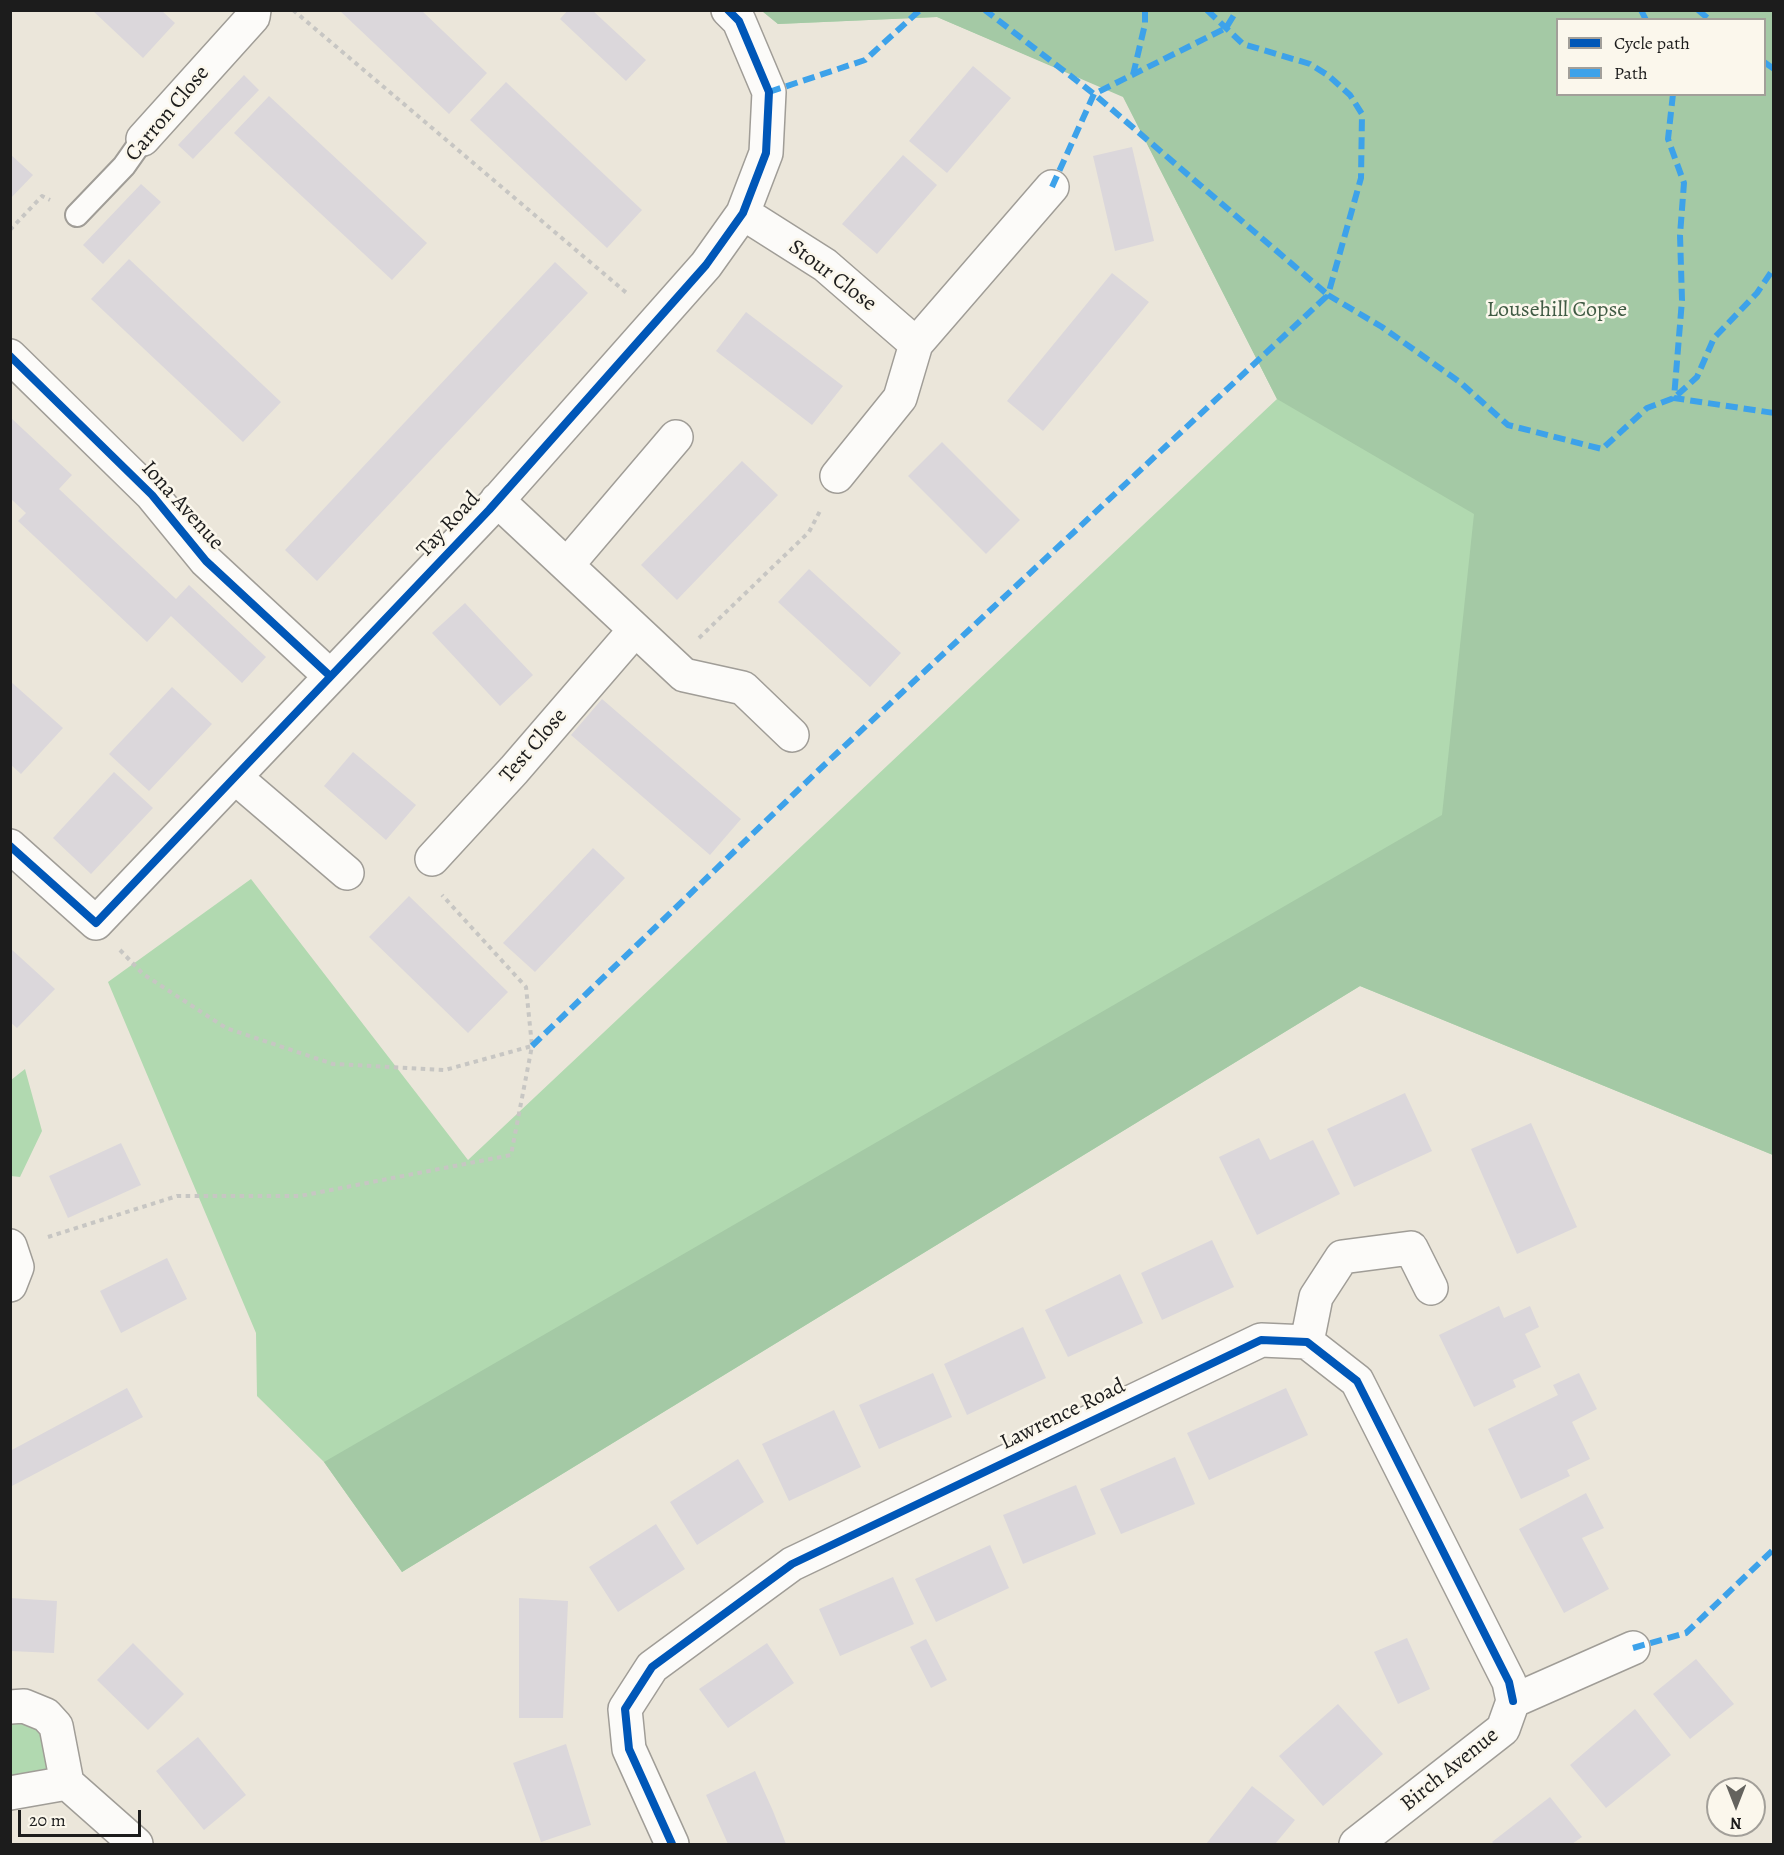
<!DOCTYPE html>
<style>
body{margin:0}
#map{position:relative;width:1784px;height:1855px;overflow:hidden;background:#ebe6da;font-family:Alegreya,serif}
canvas{display:block}
.frame{position:absolute;inset:0;border:12px solid #1c1c1c;pointer-events:none}
.legend{position:absolute;left:1556px;top:18px;width:210px;height:78px;box-sizing:border-box;background:#fbf7ec;border:2px solid #a29f99;margin:0;padding:8px 10px;list-style:none;font-size:18px;color:#1c1c1c}
.legend li{display:flex;align-items:center;gap:12px;height:30px}
.legend b{width:30px;border:2px solid #a29f99}
.north{position:absolute;left:1706px;top:1777px;width:60px;height:60px;box-sizing:border-box;background:#fbf7ec;border:2px solid #a29f99;border-radius:50%;rotate:180deg;font-size:16px;font-weight:700;line-height:24px;text-align:center;color:#1c1c1c}
.north::after{content:'';display:block;margin:auto;width:21px;height:27px;background:#64635e;clip-path:polygon(50% 0,100% 100%,50% 72%,0 100%)}
.scale{position:absolute;left:18px;top:1810px;width:123px;height:27px;box-sizing:border-box;border:3px solid #1c1c1c;border-top:0;padding-left:8px;font-size:18px;line-height:21px;white-space:nowrap;color:#1c1c1c;-webkit-text-stroke:4px #fbf7ec;paint-order:stroke}
</style>
<div id="map">
<canvas width="1784" height="1855"></canvas>
<div class="frame"></div>
<ul class="legend">
<li><b style="height:8px;background:#0057b8"></b>Cycle path</li>
<li><b style="height:8px;background:#3da2ea"></b>Path</li>
</ul>
<div class="north">N</div>
<div class="scale">20 m</div>
</div>
<script>
const ctx = document.querySelector('canvas').getContext('2d');
ctx.lineJoin = 'round';
function paint(path, color) {
  ctx.fillStyle = color;
  ctx.fill(path, 'evenodd');
}
function shape(rows) {
  const path = new Path2D();
  for (const r of rows) {
    path.moveTo(r[0], r[1]);
    for (let i = 2; i < r.length; i += 2) path.lineTo(r[i], r[i + 1]);
  }
  return path;
}
function stroke(path, color, width, dash) {
  ctx.strokeStyle = color;
  ctx.lineWidth = width;
  ctx.lineCap = dash ? 'butt' : 'round';
  ctx.setLineDash(dash || []);
  ctx.stroke(path);
}
function write(font, color, halo, rows, align = 'center') {
  ctx.font = font + ' Alegreya,serif';
  ctx.lineWidth = 5;
  ctx.setLineDash([]);
  ctx.textBaseline = 'middle';
  ctx.strokeStyle = halo;
  ctx.fillStyle = color;
  for (const [text, x, y, turn = 0] of rows) {
    ctx.save();
    ctx.translate(x, y);
    ctx.rotate((+turn || 0) * Math.PI / 180);
    ctx.textAlign = isNaN(turn) ? turn : align;
    if (halo) ctx.strokeText(text, 0, 0);
    ctx.fillText(text, 0, 0);
    ctx.restore();
  }
}
const green = shape([
 [762,11,1773,11,1773,1155,1360,986,402,1572,324,1462,257,1396,256,1333,108,982,251,879,468,1160,1277,399,1123,96,937,17,778,24],
 [1558,20,1764,20,1764,94,1558,94],
 [25,1069,42,1131,20,1177,11,1176,11,1080],
 [11,1707,46,1715,67,1783,11,1793]
]);
const forest = shape([
 [762,11,1773,11,1773,1155,1360,986,402,1572,324,1462,1442,815,1474,514,1277,399,1123,97,937,17,778,24],
 [1558,20,1764,20,1764,94,1558,94]
]);
const building = shape([
 [92,10,161,10,175,23,143,58],
 [339,10,421,10,487,73,449,114],
 [568,10,592,10,646,60,626,81,560,19],
 [973,66,1011,98,947,173,909,141],
 [244,75,259,90,193,159,178,145],
 [506,82,642,210,607,248,470,120],
 [269,96,427,243,392,280,234,133],
 [1132,147,1154,241,1115,251,1093,156],
 [10,154,33,175,10,199],
 [903,155,937,185,877,254,842,224],
 [141,184,161,202,103,264,83,245],
 [129,259,281,402,243,442,91,299],
 [555,262,588,293,317,581,285,550],
 [1112,273,1149,302,1043,431,1007,401],
 [746,312,843,386,812,425,716,351],
 [10,417,72,475,59,489,176,599,189,585,266,657,242,683,171,616,147,642,18,521,26,513,10,498],
 [942,442,1020,520,986,554,908,476],
 [742,461,778,495,677,600,641,565],
 [809,569,901,653,870,687,778,602],
 [465,603,533,675,500,706,432,633],
 [10,681,63,728,21,774,10,764],
 [172,687,212,724,149,791,109,754],
 [602,699,741,819,710,855,571,735],
 [353,752,416,805,386,840,324,786],
 [114,772,153,808,91,874,53,838],
 [593,848,625,878,535,972,503,943],
 [409,896,508,992,468,1033,369,937],
 [10,948,55,989,17,1028,10,1022],
 [1405,1093,1432,1151,1354,1187,1327,1129],
 [1531,1123,1577,1227,1517,1254,1471,1149],
 [1259,1138,1270,1160,1313,1140,1340,1194,1257,1235,1219,1157],
 [121,1143,141,1185,68,1218,49,1176],
 [1212,1240,1234,1287,1162,1320,1141,1273],
 [167,1258,187,1299,121,1333,100,1291],
 [1120,1274,1143,1323,1068,1357,1045,1310],
 [1499,1306,1504,1318,1530,1306,1539,1327,1525,1334,1541,1367,1513,1380,1516,1387,1474,1407,1439,1335],
 [1023,1327,1046,1378,967,1415,944,1364],
 [933,1373,952,1417,879,1449,859,1405],
 [1579,1373,1597,1409,1572,1422,1590,1459,1567,1470,1570,1476,1521,1499,1488,1429,1558,1395,1553,1385],
 [127,1388,143,1417,10,1487,10,1451],
 [1286,1388,1308,1435,1209,1480,1187,1433],
 [834,1410,861,1467,789,1501,762,1444],
 [1175,1457,1195,1504,1121,1534,1100,1489],
 [738,1459,764,1502,697,1545,670,1502],
 [1076,1485,1096,1534,1023,1564,1003,1515],
 [1586,1493,1604,1528,1582,1538,1609,1589,1564,1613,1519,1529],
 [656,1524,685,1569,618,1612,589,1567],
 [990,1545,1009,1588,936,1622,915,1579],
 [893,1577,914,1624,840,1656,819,1609],
 [10,1598,57,1601,54,1653,10,1651],
 [519,1598,568,1601,563,1718,519,1718],
 [1407,1638,1430,1689,1398,1704,1374,1652],
 [926,1639,947,1680,931,1688,910,1647],
 [133,1643,184,1694,148,1730,97,1680],
 [767,1643,794,1683,728,1728,699,1689],
 [1696,1659,1734,1704,1690,1739,1653,1694],
 [1338,1704,1383,1754,1323,1806,1279,1756],
 [1635,1709,1671,1755,1606,1808,1570,1765],
 [198,1737,246,1795,204,1830,156,1771],
 [566,1744,591,1825,541,1842,513,1763],
 [755,1771,773,1811,786,1844,728,1844,706,1795],
 [1252,1786,1295,1820,1275,1844,1206,1844],
 [1550,1797,1582,1837,1572,1844,1494,1844,1492,1842]
]);
const path = shape([
 [293,10,629,295],
 [10,230,42,196,50,200],
 [699,638,809,532,821,509],
 [120,950,143,974,226,1028,333,1064,445,1070,532,1046,526,987,442,895],
 [48,1237,177,1196,300,1196,511,1155,532,1046]
]);
const lane = shape([
 [77,215,124,166,143,139]
]);
const street = shape([
 [143,139,253,17,254,10],
 [743,213,825,265,916,344,900,398,837,476],
 [916,344,1052,187],
 [10,356,152,495,206,561,330,676],
 [497,500,684,675,743,688,792,735],
 [567,565,676,437],
 [236,778,347,873],
 [10,846,96,923,489,510,706,265,743,213,766,153,769,92,739,21,728,10],
 [432,859,514,770,634,631],
 [10,1246,17,1267,10,1285],
 [1307,1342,1316,1297,1342,1257,1411,1248,1431,1288],
 [10,1707,24,1706,46,1715,56,1726,67,1783,136,1844],
 [10,1793,67,1783],
 [672,1844,629,1749,625,1709,652,1667,792,1564,1261,1340,1307,1342,1357,1381,1509,1682,1513,1701],
 [1356,1844,1503,1729,1513,1701,1633,1648]
]);
const quiet = shape([
 [1207,10,1243,44,1310,64,1329,76,1350,95,1362,114,1361,178,1328,295,1382,327,1461,383,1508,425,1602,449,1647,408,1674,398,1697,377,1714,338,1757,293,1774,268],
 [1641,10,1646,20],
 [1698,10,1710,20],
 [1764,62,1774,69],
 [1133,75,1145,24,1145,10],
 [769,92,865,60,920,10],
 [1673,94,1668,139,1684,183,1680,235,1682,300,1674,398,1774,413],
 [1052,187,1094,94,1226,28,1237,10],
 [532,1046,820,769,1328,295,1094,94,985,10],
 [1633,1648,1686,1633,1774,1549]
]);
const cycleway = shape([
 [10,356,152,495,206,561,330,676],
 [10,846,96,923,489,510,706,265,743,213,766,153,769,92,739,21,728,10],
 [672,1844,629,1749,625,1709,652,1667,792,1564,1261,1340,1307,1342,1357,1381,1509,1682,1513,1701]
]);
const streetNames = [
 ["Carron Close",168,114,-50],
 ["Stour Close",832,276,37],
 ["Iona Avenue",182,506,48],
 ["Tay Road",449,525,-47],
 ["Test Close",534,746,-49],
 ["Lawrence Road",1063,1415,-26],
 ["Birch Avenue",1450,1770,-39]
];
const parkNames = [
 ["Lousehill Copse",1557,311]
];
paint(green, '#b1d9b0');
paint(forest, '#a4c9a5');
paint(building, '#dbd7db');
stroke(lane, '#a09d97', 26);
stroke(street, '#a09d97', 36);
stroke(path, '#c7c6c3', 4, [4.5, 4.5]);
stroke(lane, '#fcfbf9', 22);
stroke(street, '#fcfbf9', 33);
stroke(quiet, '#3da2ea', 6, [12, 6]);
stroke(cycleway, '#0057b8', 8);
write('22px', '#1c1c1c', '#fbf7ec', streetNames);
write('22px', '#405b44', '#fbf7ec', parkNames);
</script>
